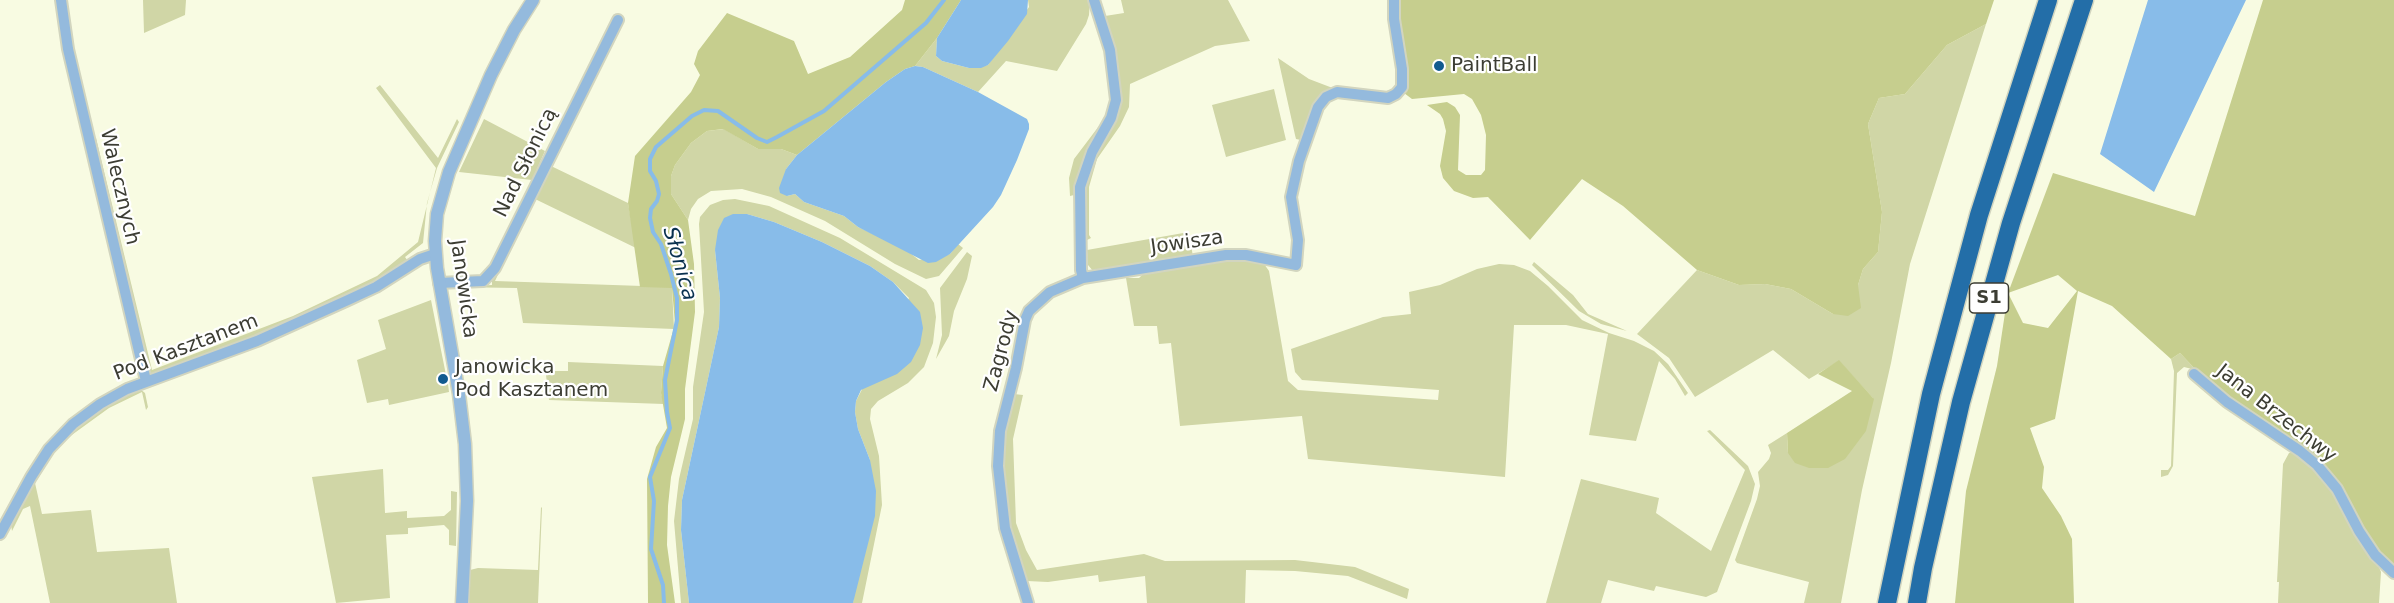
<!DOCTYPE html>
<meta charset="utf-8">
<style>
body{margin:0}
canvas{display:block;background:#f8fbe2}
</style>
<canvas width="2394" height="603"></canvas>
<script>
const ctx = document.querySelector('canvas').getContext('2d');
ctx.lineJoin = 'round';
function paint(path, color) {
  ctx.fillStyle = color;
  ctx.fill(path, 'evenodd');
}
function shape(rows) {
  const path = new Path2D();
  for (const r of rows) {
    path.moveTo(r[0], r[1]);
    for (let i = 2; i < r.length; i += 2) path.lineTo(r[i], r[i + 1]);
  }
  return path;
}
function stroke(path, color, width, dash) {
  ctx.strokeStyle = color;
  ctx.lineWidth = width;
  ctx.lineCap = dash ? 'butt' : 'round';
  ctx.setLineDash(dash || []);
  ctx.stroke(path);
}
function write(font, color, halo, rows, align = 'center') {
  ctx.font = font + ' "DejaVu Sans",sans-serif';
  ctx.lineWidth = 4.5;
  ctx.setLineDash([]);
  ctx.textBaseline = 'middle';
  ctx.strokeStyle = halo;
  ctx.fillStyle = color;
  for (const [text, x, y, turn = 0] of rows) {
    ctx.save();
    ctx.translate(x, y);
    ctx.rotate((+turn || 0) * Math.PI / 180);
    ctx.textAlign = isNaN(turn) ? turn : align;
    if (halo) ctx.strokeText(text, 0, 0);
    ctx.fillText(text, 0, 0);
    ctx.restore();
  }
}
const green = shape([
 [143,0,186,0,185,15,144,33],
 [1028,0,1090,0,1089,15,1086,24,1057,71,1006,61,978,92,923,67,915,66,937,38,936,56,942,61,969,68,988,65,1029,7],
 [1121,0,1228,0,1250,41,1215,46,1130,84,1129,107,1120,126,1097,159,1089,187,1089,235,1091,238,1087,240,1086,228,1082,220,1082,203,1089,168,1114,120,1114,51,1105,16,1124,13],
 [1986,24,1910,264,1891,363,1862,490,1841,603,1804,603,1809,582,1737,563,1735,560,1757,499,1760,486,1758,472,1769,459,1771,453,1768,445,1787,433,1788,453,1873,398,1839,361,1809,379,1773,350,1695,397,1669,358,1637,334,1697,270,1739,285,1765,284,1791,289,1833,314,1858,285,1863,269,1878,252,1882,212,1868,124,1879,98,1905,94,1947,45],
 [1278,58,1309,79,1330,87,1344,90,1332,90,1301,140,1296,139,1295,135],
 [380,85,438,158,457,119,459,122,437,168,427,203,423,243,405,257,408,261,365,287,255,336,152,374,149,373,94,140,96,138,152,370,293,316,377,276,418,242,425,213,436,168,376,88],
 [1274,89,1286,140,1226,157,1212,105],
 [484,119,545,151,532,180,459,172],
 [1099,126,1080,169,1074,195,1070,196,1069,178,1074,159],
 [724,129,758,149,781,149,797,155,786,169,787,196,795,194,804,202,844,216,858,227,905,249,919,260,950,254,958,244,963,248,939,276,926,279,895,264,825,221,771,197,742,189,711,191,698,199,691,209,688,220,671,194,671,176,675,165,691,143,707,131],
 [551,166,628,203,636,248,535,199],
 [735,199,769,206,840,238,926,290,934,303,936,317,933,343,924,367,908,383,878,401,871,409,870,419,879,456,882,505,862,603,853,603,870,460,858,429,855,412,856,401,909,298,893,282,870,266,822,242,774,222,747,214,715,250,720,298,719,327,682,500,681,530,689,603,681,603,674,521,679,479,693,419,693,387,704,312,699,224,700,217,710,205,723,200],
 [1189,232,1193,257,1098,271,1093,271,1088,265,1087,250],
 [967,252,972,256,967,279,954,311,949,336,936,359,942,335,940,288],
 [1219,258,1262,261,1269,271,1288,381,1298,390,1438,400,1439,390,1302,380,1295,372,1291,349,1383,317,1411,314,1409,292,1440,285,1477,269,1499,264,1514,265,1530,271,1548,286,1582,320,1609,333,1634,341,1654,351,1668,364,1688,393,1685,396,1675,379,1659,361,1636,441,1589,435,1608,334,1566,325,1514,325,1505,477,1308,459,1302,416,1180,426,1171,343,1159,344,1157,326,1134,326,1126,278,1139,278,1145,272],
 [505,260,495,281,672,287,674,329,523,323,517,288,452,287,492,285,492,282,486,282],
 [1534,262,1573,295,1588,314,1627,331,1601,324,1579,311,1532,265],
 [431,300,446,375,443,376,444,384,448,384,449,392,389,405,388,399,367,403,357,360,386,349,378,320],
 [2180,353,2196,370,2184,367,2177,373,2173,466,2168,475,2161,477,2161,470,2168,470,2171,466,2174,371,2171,359],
 [568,362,663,366,661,393,664,404,549,400,546,375,553,371,568,371],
 [140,389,145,393,148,407,146,410,142,392,109,408,69,437,53,454,35,483,42,514,91,510,97,552,169,548,177,603,50,603,30,506,23,509,12,531,11,525,51,454,71,432,102,409],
 [1014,394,1023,395,1013,439,1016,523,1026,550,1037,570,1144,554,1165,561,1295,560,1355,567,1409,589,1407,599,1348,576,1295,571,1246,570,1245,603,1147,603,1145,576,1099,582,1098,575,1048,582,1027,581,1015,550,1002,489,1005,428],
 [1710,430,1748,466,1755,484,1751,501,1717,592,1706,597,1656,586,1654,591,1608,580,1601,603,1546,603,1581,479,1659,498,1656,513,1711,551,1745,470,1707,431],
 [2293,452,2300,454,2328,481,2378,565,2381,572,2379,603,2278,603,2279,582,2277,582,2283,464,2289,453],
 [383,469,385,513,407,511,407,518,444,516,451,510,451,491,457,492,456,546,449,545,449,530,444,525,408,528,408,534,386,535,390,598,336,603,312,477],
 [541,507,542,508,538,603,468,603,470,570,478,568,538,570]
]);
const forest = shape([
 [905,0,961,0,937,38,915,66,905,69,886,82,797,155,781,149,758,149,723,129,707,131,691,143,675,165,671,176,671,194,688,220,694,264,695,312,685,389,685,419,671,477,668,506,667,545,675,603,648,603,647,479,656,447,667,428,661,393,663,366,675,324,672,288,640,287,628,203,635,156,691,92,700,75,694,64,698,51,727,13,794,41,808,74,850,57,902,10],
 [1397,0,1994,0,1986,24,1947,45,1905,94,1879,98,1868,124,1882,212,1878,252,1863,269,1858,285,1861,308,1848,316,1833,314,1791,289,1765,284,1739,285,1697,270,1623,206,1582,179,1530,240,1488,197,1473,198,1454,191,1443,178,1440,166,1446,131,1443,119,1440,114,1427,105,1447,102,1455,107,1460,115,1458,170,1466,175,1481,175,1485,170,1486,135,1481,115,1472,99,1464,94,1412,99,1404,93],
 [2263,0,2394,0,2394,569,2375,550,2343,490,2196,370,2180,353,2171,359,2112,306,2078,291,2055,419,2030,428,2044,467,2042,488,2061,516,2072,539,2074,603,1955,603,1966,491,1997,366,2008,293,2053,173,2195,216],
 [2058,275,2077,291,2048,328,2023,323,2008,293],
 [1839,360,1874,399,1866,431,1845,459,1828,468,1809,468,1795,463,1788,453,1787,433,1852,391,1818,374]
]);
const water = shape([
 [961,0,1028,0,1027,14,1008,41,988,65,981,68,969,68,942,61,936,56,937,38],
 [2148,0,2246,0,2154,192,2100,154],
 [915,66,923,67,978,92,1027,119,1029,124,1029,129,1017,160,1001,195,993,207,950,254,936,262,928,263,858,227,844,216,804,202,795,194,787,196,780,193,779,188,786,169,797,155,886,82,905,69],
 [733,214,747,214,774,222,822,242,870,266,893,282,920,312,923,328,920,345,911,362,897,374,861,390,856,401,855,412,858,429,870,460,876,491,875,516,853,603,689,603,681,530,682,500,719,327,720,298,715,250,718,230,724,218]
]);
const stream = shape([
 [664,603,663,585,651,549,654,501,650,477,670,428,667,412,665,380,677,320,677,298,671,274,661,244,653,232,650,218,651,209,657,201,659,194,656,181,650,171,650,159,656,147,692,116,704,110,718,111,757,138,767,142,777,137,824,111,926,23,944,0]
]);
const minor = shape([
 [61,0,68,49,146,381],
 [1083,278,1081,270,1080,187,1092,152,1111,118,1116,100,1110,50,1094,0],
 [439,283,483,281,495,268,618,20],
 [2194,374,2227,402,2300,451,2317,465,2337,489,2359,531,2375,555,2394,573],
 [0,534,31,477,49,449,73,424,100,404,127,389,257,341,348,300,376,287,420,259,435,254],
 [1028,603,1005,528,998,466,1000,431,1016,368,1025,320,1029,311,1050,292,1083,278,1226,255,1246,255,1296,265,1298,240,1291,197,1299,161,1318,107,1326,97,1337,92,1388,98,1396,94,1402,87,1402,69,1394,19,1394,0]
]);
const tertiary = shape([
 [462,603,467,501,465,444,459,394,437,268,435,241,437,214,449,172,491,75,514,30,533,0]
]);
const motorway = shape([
 [1887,603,1931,394,1979,215,2048,0],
 [1917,603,1923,568,1961,402,2011,223,2084,0]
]);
const markers = [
 [1439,66,6,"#125b8f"],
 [443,379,6,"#125b8f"]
];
const shields = [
 [1989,298,39]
];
const shieldNames = [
 ["S1",1989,298]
];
const poiNames = [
 ["PaintBall",1451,66],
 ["Janowicka",455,368],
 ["Pod Kasztanem",455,391]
];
const streetNames = [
 ["Nad Słonicą",526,163,-64],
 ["Walecznych",119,187,77],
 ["Jowisza",1187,243,-8],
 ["Janowicka",463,289,82],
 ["Pod Kasztanem",186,348,-21],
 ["Zagrody",1002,351,-75],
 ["Jana Brzechwy",2276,414,38]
];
const waterNames = [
 ["Słonica",679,264,74]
];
paint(green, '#d0d6a6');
paint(forest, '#c6ce8e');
paint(water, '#88bce9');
stroke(stream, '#88bce9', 4);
stroke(minor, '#d2d5bf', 14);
stroke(tertiary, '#d2d5bf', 15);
stroke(motorway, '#d2d5bf', 21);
stroke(minor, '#94badd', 10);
stroke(tertiary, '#94badd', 12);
stroke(motorway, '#236ea8', 18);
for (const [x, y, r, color] of markers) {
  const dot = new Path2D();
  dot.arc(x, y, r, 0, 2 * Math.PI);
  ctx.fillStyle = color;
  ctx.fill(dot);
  stroke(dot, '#fff', 2);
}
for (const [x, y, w] of shields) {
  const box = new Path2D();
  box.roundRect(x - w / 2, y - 15, w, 30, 4.5);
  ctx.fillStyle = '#fff';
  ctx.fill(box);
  stroke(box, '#3c3d33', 1.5);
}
write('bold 18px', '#3c3d33', null, shieldNames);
write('20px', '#3c3d33', '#fff', poiNames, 'left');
write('20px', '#3c3d33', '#fff', streetNames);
write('italic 21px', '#09314f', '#fff', waterNames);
</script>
